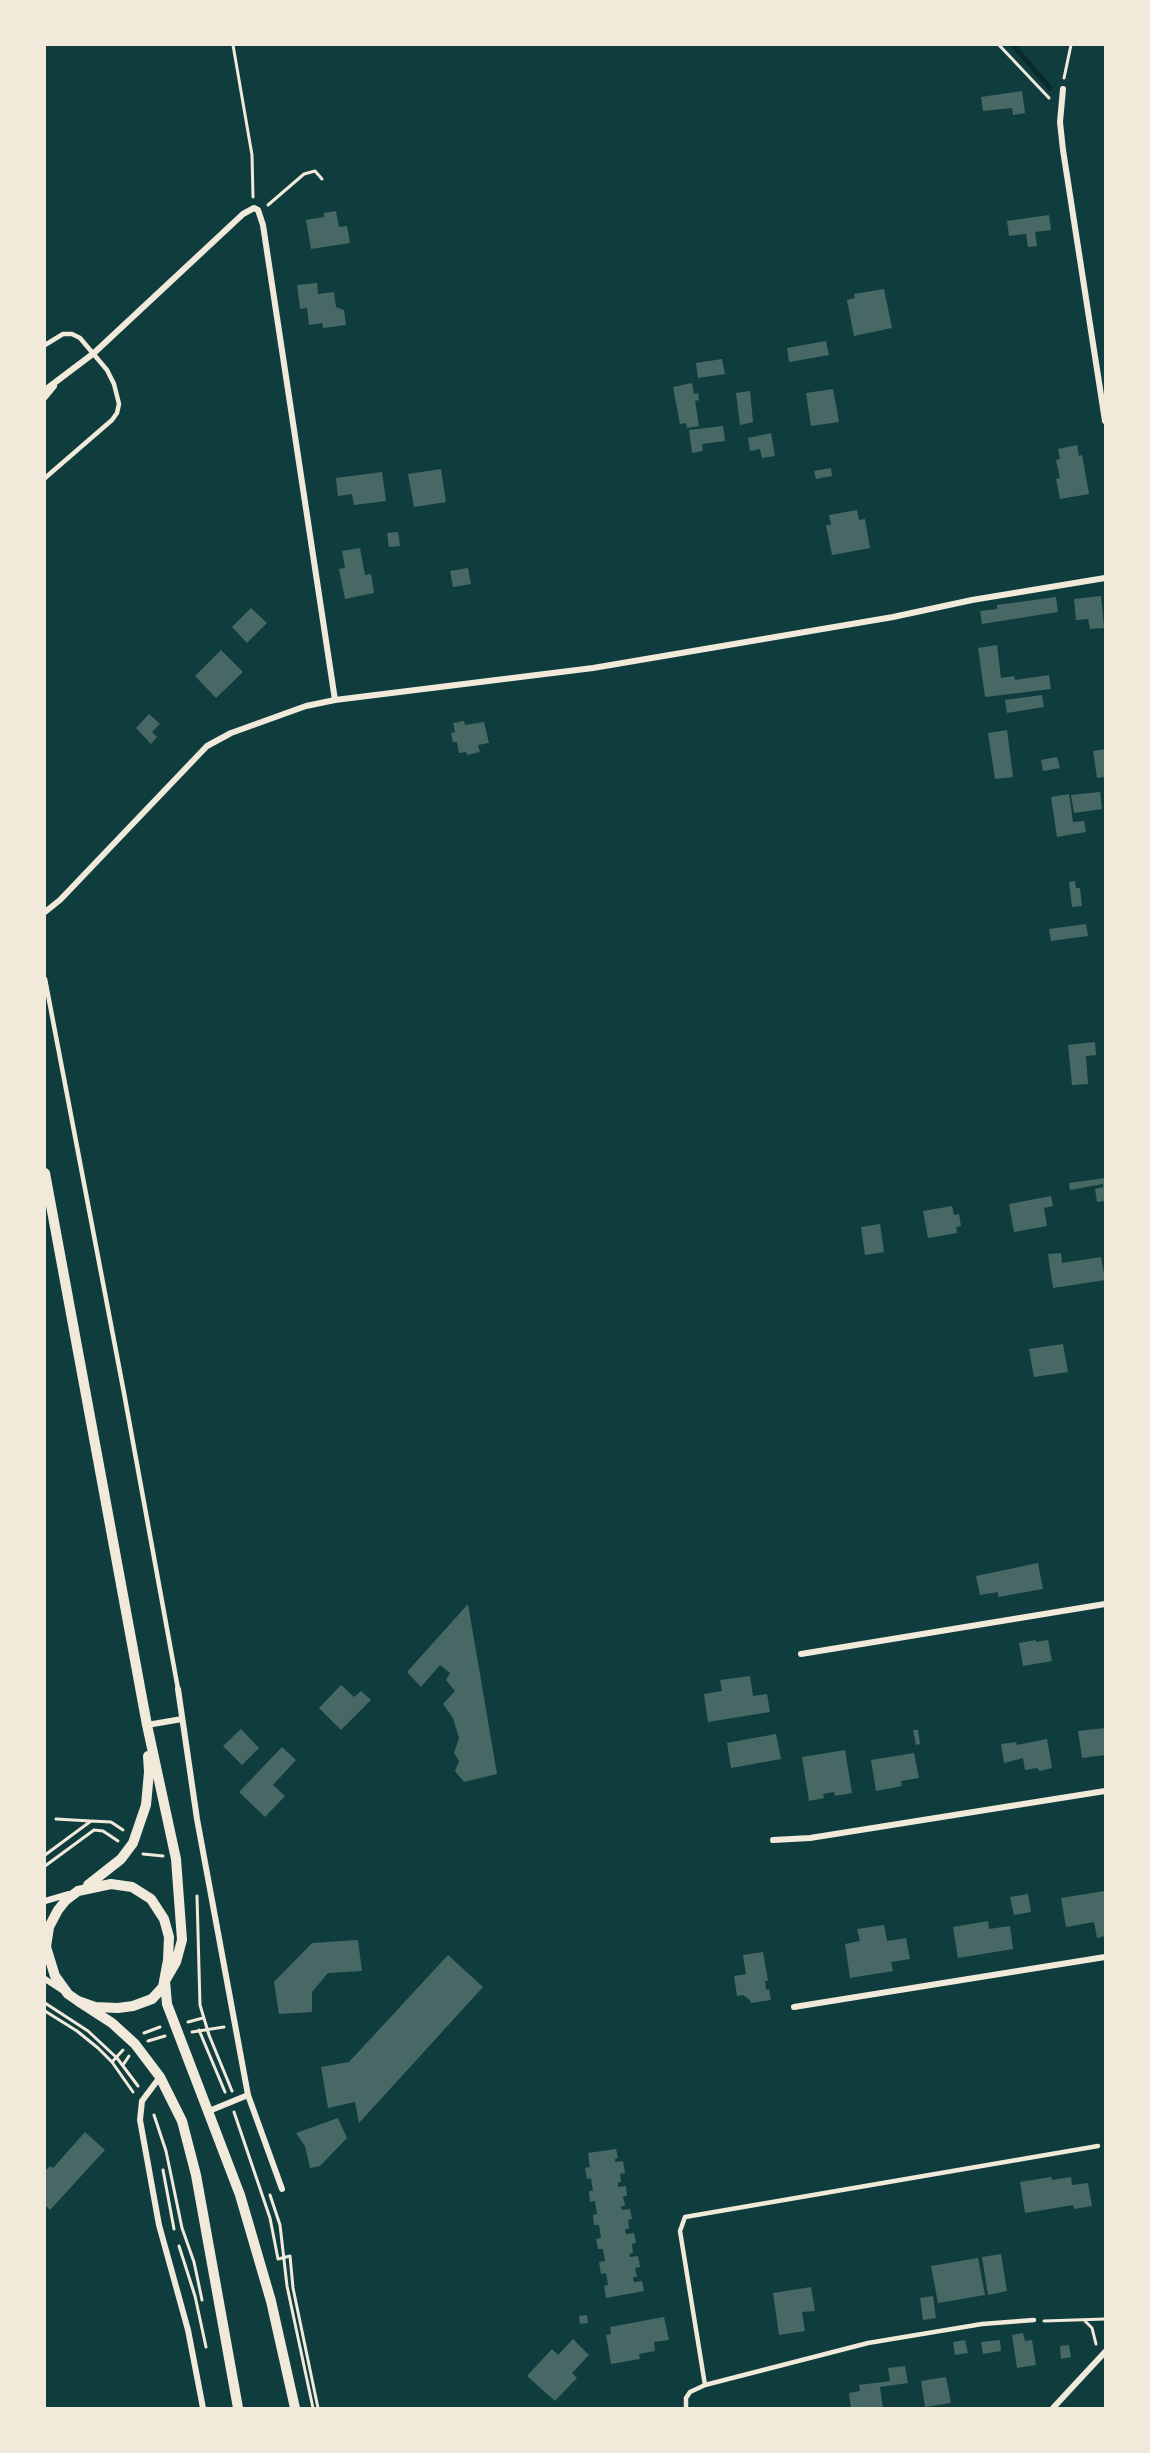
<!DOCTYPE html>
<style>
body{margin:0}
#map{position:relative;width:1150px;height:2453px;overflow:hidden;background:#0f3d3e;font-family:"Golos Text",sans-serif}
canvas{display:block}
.frame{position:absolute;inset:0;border:46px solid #f1e9da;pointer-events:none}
</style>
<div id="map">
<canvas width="1150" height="2453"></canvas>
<div class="frame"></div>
</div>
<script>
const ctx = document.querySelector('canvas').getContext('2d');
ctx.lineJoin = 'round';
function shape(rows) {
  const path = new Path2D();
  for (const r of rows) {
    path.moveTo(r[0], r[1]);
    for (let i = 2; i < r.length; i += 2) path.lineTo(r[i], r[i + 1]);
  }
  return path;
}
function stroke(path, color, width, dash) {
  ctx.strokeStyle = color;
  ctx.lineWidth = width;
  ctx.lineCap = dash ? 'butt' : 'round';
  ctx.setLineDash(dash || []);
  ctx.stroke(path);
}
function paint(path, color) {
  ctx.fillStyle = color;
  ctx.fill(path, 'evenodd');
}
const stream = shape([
 [1013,45,1050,88]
]);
const building = shape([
 [1022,91,1025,113,1013,115,1012,108,983,111,981,97],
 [336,211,339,227,347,226,350,243,311,249,306,220,324,217,324,213],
 [1049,215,1051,230,1035,232,1037,246,1028,247,1026,234,1009,236,1007,221],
 [317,283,318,294,334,292,336,307,344,310,346,325,323,328,322,323,309,325,307,308,300,309,297,285],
 [884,289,892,328,854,336,847,300,855,298,854,294],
 [826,341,829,355,789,362,787,348],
 [722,359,725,374,698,378,696,363],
 [692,383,694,394,698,393,699,400,695,401,699,426,687,428,686,423,680,424,673,387],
 [833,389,839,422,811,426,806,393],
 [750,391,753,422,740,425,736,393],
 [723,426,725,441,702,444,703,451,692,453,689,430],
 [771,433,775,456,762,458,760,449,750,451,748,438],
 [1077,445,1079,456,1082,455,1089,494,1060,499,1056,479,1060,478,1056,460,1060,459,1058,449],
 [831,468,832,476,816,479,814,471],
 [441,469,446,502,414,507,408,474],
 [382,472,386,501,354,505,352,494,338,496,336,478],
 [857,510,859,520,865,519,870,548,832,555,826,525,831,525,829,515],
 [398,532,400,546,389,547,387,533],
 [360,548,365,575,371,574,374,593,345,599,339,569,345,568,342,551],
 [468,568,471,584,453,587,450,571],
 [1101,596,1104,628,1090,629,1088,619,1076,620,1074,599],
 [1056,597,1058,612,982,624,980,611,997,609,997,605],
 [251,608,267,623,247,643,232,627],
 [997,645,1001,678,1014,676,1015,680,1049,675,1051,689,985,697,978,648],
 [221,650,243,672,216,698,195,676],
 [1042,695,1044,707,1007,713,1005,700],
 [149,714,160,724,152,732,157,737,151,744,136,728],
 [464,721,465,725,484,722,489,743,478,745,480,752,467,755,466,752,459,753,457,742,453,742,451,733,455,732,453,723],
 [1007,730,1013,777,995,779,988,733],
 [1105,749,1105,777,1097,778,1093,751],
 [1057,757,1060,768,1043,771,1041,760],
 [1100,792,1102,809,1074,813,1071,795],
 [1069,794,1073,822,1084,821,1086,832,1057,837,1051,797],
 [1075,881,1076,888,1080,888,1082,906,1072,907,1069,882],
 [1086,924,1088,936,1051,941,1049,929],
 [1095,1042,1096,1055,1086,1056,1088,1084,1072,1085,1068,1045],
 [1105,1178,1105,1201,1097,1202,1095,1189,1103,1187,1103,1184,1070,1190,1069,1183],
 [1051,1196,1053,1206,1044,1208,1047,1226,1014,1232,1009,1204],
 [952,1206,954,1215,959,1214,961,1226,956,1227,957,1233,928,1238,923,1211],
 [880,1224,884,1252,865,1255,861,1227],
 [1061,1253,1062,1263,1101,1257,1105,1280,1053,1288,1048,1254],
 [1063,1344,1068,1372,1034,1377,1029,1349],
 [1038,1563,1043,1589,998,1597,998,1592,980,1595,976,1576],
 [468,1604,497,1774,464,1782,455,1771,459,1761,454,1753,459,1738,453,1718,443,1704,455,1691,446,1680,450,1673,440,1665,421,1687,407,1672],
 [1036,1640,1036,1642,1048,1640,1052,1661,1023,1666,1019,1643],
 [750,1676,753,1696,767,1694,770,1712,708,1722,704,1694,722,1691,720,1680],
 [341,1685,354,1697,361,1691,371,1700,341,1730,319,1708],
 [1105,1728,1105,1755,1082,1758,1078,1731],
 [241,1729,259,1748,242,1765,223,1746],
 [913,1730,918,1730,920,1744,916,1745],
 [776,1734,781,1759,731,1768,727,1743],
 [1047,1739,1052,1768,1040,1771,1037,1768,1025,1770,1023,1758,1004,1763,1001,1744,1016,1742,1017,1745],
 [282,1747,296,1760,273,1785,285,1796,265,1817,239,1792],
 [845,1750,852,1793,835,1796,834,1792,823,1794,824,1798,809,1801,802,1757],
 [914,1753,919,1778,901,1781,902,1786,876,1791,871,1760],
 [1104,1891,1105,1936,1097,1938,1094,1922,1066,1927,1061,1898],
 [1028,1894,1031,1912,1014,1915,1010,1897],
 [988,1921,989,1929,1010,1926,1013,1949,958,1958,953,1927],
 [884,1925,887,1941,906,1938,910,1959,891,1962,893,1971,850,1978,845,1944,860,1941,857,1929],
 [358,1940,362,1971,328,1973,312,1992,312,2012,279,2014,274,1982,312,1943],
 [763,1952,768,1981,765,1981,766,1990,769,1989,771,2000,751,2003,750,2000,743,1995,737,1996,734,1976,746,1974,743,1955],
 [448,1955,483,1987,359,2123,355,2102,328,2108,321,2067,349,2062],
 [338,2118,347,2138,320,2166,310,2168,305,2146,296,2133],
 [85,2132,105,2150,50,2210,45,2205,45,2171,50,2166,53,2168],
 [616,2149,618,2158,615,2159,615,2162,623,2161,625,2173,620,2174,621,2182,618,2182,618,2187,626,2186,627,2196,623,2196,625,2206,621,2206,622,2210,630,2209,632,2219,628,2220,629,2229,625,2229,626,2234,634,2233,636,2243,632,2244,633,2253,629,2254,630,2257,638,2256,640,2267,635,2268,637,2277,633,2277,634,2282,642,2281,644,2291,606,2298,604,2286,608,2285,606,2273,601,2274,599,2262,605,2261,603,2249,598,2249,596,2239,601,2238,599,2225,594,2225,593,2215,597,2214,595,2201,590,2202,589,2191,593,2191,591,2178,587,2179,585,2168,590,2167,588,2153],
 [1051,2177,1052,2180,1071,2177,1072,2185,1088,2183,1092,2206,1074,2209,1073,2205,1025,2213,1020,2182],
 [1001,2254,1007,2291,988,2295,982,2257],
 [978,2258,985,2295,938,2303,931,2266],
 [811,2287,815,2311,802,2312,805,2331,779,2335,773,2293],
 [933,2296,936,2318,923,2320,920,2298],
 [587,2315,588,2323,580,2324,579,2316],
 [664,2317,669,2340,654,2342,655,2351,639,2354,640,2359,611,2364,606,2335,611,2334,610,2327],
 [1023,2333,1025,2341,1032,2340,1036,2365,1017,2368,1012,2335],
 [573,2339,589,2355,572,2373,577,2378,555,2401,527,2376,552,2349,558,2355],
 [965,2340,968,2353,955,2355,953,2342],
 [1000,2340,1001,2351,983,2354,981,2342],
 [1069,2345,1071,2357,1061,2359,1060,2346],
 [905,2366,908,2383,880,2387,883,2408,851,2408,849,2393,860,2391,859,2385,890,2381,888,2368],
 [946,2377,951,2403,925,2407,921,2381]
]);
const path = shape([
 [233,45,252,155,253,197],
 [999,45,1049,98],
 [1064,78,1071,45],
 [268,205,304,174,315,171,322,179],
 [56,1819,90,1821],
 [143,1854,163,1856],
 [45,1855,91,1821,111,1822,123,1830],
 [45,1866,94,1830,103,1831,118,1841],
 [197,1896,200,2005,209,2035,232,2091],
 [45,2003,88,2031,117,2058,138,2086],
 [45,2011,77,2031,98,2048,112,2062,133,2092],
 [188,2022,203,2018],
 [199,2030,225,2092],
 [192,2032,224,2027],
 [144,2033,160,2027],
 [148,2041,165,2036],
 [112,2062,123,2050],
 [123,2065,129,2056],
 [234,2112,270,2218,278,2259,290,2256,293,2288,318,2408],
 [154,2115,166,2151,182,2228,194,2262,202,2300],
 [163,2170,174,2229],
 [270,2195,280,2225,287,2286,313,2408],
 [179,2246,195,2296,206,2347],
 [1084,2320,1092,2328,1096,2344],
 [1044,2321,1105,2319]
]);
const service = shape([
 [45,345,63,334,72,334,80,338,107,370,114,384,119,404,117,413,112,420,45,478],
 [45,979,124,1393,178,1689],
 [705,2385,680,2231,685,2217,1098,2146],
 [686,2408,686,2398,690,2392,705,2385,868,2343,982,2324,1034,2320]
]);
const minor = shape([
 [1063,89,1060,122,1063,150,1105,421],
 [45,390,94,353,243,214,254,208,258,210,263,225,335,700],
 [45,397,54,386],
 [45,912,60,900,207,746,231,733,306,706,335,700,593,668,893,617,972,600,1105,578],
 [801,1654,1105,1604],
 [178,1689,197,1819,248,2095],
 [147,1725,182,1719],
 [773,1840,810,1838,1105,1791],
 [45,1901,69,1894],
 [45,1979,62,1990],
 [794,2007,1105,1957],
 [160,2077,142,2101,140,2120,159,2225,188,2330,203,2408],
 [209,2111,248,2095,282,2189],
 [1053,2408,1105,2352]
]);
const tertiary = shape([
 [45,1173,147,1725,176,1859,182,1940,176,1962,165,1981,167,2004,240,2195,271,2301,295,2408],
 [111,1884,132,1887,151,1899,164,1919,169,1937,168,1960,163,1987,152,1999,133,2006,118,2008,95,2007,78,2001,68,1994,55,1976,46,1947,49,1927,58,1910,66,1900,78,1891,111,1884],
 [88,1885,121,1859,133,1843,146,1805,149,1772,148,1756],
 [78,2001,112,2023,135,2044,160,2077,182,2121,196,2175,238,2408]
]);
stroke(stream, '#0a2a2b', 5);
paint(building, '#486865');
stroke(path, '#f1e9da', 3);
stroke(service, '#f1e9da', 4.5);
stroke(minor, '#f1e9da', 6);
stroke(tertiary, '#f1e9da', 10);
</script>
